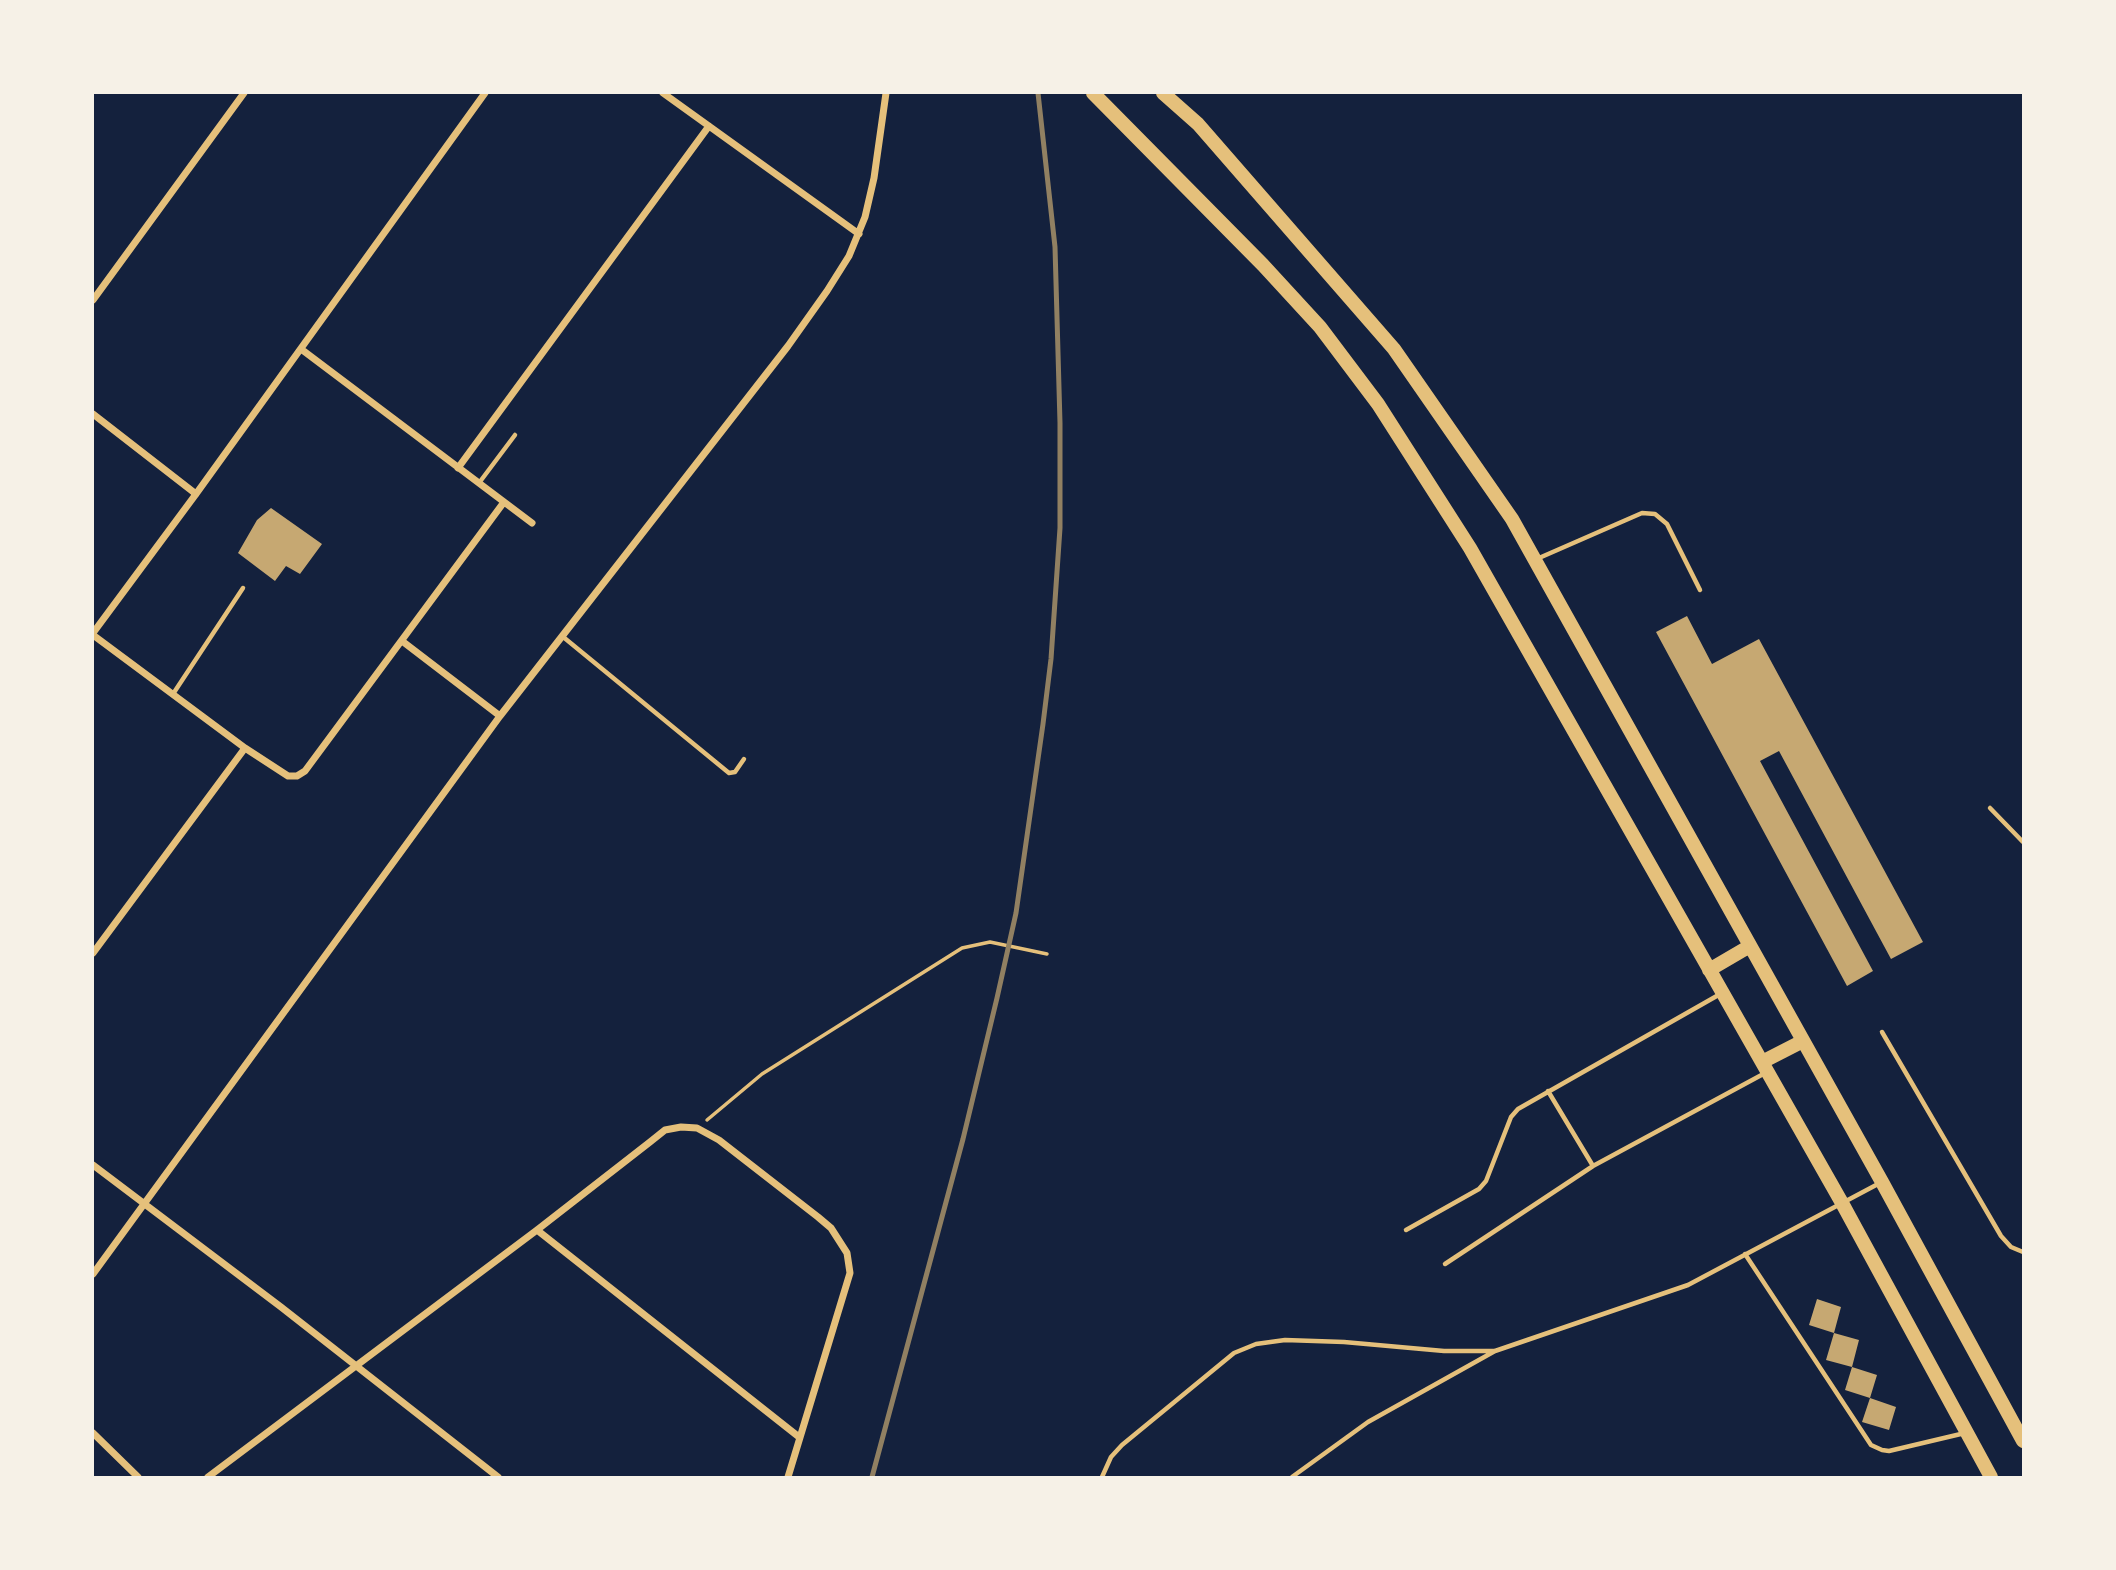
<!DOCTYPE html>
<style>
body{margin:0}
#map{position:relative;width:2116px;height:1570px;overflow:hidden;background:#14213d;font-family:Poppins,sans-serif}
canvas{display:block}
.frame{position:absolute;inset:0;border:94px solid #f6f1e7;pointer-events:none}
</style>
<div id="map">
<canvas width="2116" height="1570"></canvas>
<div class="frame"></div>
</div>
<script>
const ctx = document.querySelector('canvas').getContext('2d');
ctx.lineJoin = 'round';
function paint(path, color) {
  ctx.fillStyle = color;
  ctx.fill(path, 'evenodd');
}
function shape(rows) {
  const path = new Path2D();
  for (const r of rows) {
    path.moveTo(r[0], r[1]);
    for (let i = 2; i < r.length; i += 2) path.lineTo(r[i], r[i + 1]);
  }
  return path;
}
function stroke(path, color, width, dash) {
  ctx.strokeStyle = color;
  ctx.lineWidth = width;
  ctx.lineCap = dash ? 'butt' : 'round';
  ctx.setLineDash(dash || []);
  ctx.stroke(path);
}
const building = shape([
 [271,508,322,544,300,574,286,566,275,581,238,553,257,520],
 [1687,616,1712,664,1759,639,1923,942,1891,959,1779,751,1760,761,1873,971,1847,986,1656,632],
 [1817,1299,1841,1307,1834,1333,1859,1340,1852,1367,1826,1360,1834,1333,1809,1325],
 [1852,1367,1877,1375,1870,1398,1845,1390],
 [1870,1398,1896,1407,1889,1430,1862,1422]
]);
const path = shape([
 [707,1120,762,1074,962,948,990,942,1047,954]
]);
const service = shape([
 [479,483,515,435],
 [1539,558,1642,513,1655,514,1667,524,1700,590],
 [562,636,729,773,735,772,744,759],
 [173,694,243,588],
 [1990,808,2023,842],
 [1882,1032,2001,1236,2011,1247,2023,1252],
 [1548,1091,1593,1166],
 [1406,1230,1479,1189,1486,1181,1511,1117,1518,1109,1722,993],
 [1745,1254,1871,1445,1882,1450,1889,1451,1965,1433],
 [1445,1264,1593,1166,1767,1072],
 [1102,1477,1111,1457,1122,1445,1234,1353,1256,1344,1285,1340,1344,1342,1444,1351,1494,1351],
 [1292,1477,1368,1422,1495,1351,1688,1285,1878,1184]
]);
const minor = shape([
 [663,93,859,234],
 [93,300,244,93],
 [301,349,532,523],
 [93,414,196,494],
 [458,468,709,126],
 [93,633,196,494,485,93],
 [93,635,245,748,288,776,297,776,305,771,504,502],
 [402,641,500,716],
 [93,953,245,748],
 [93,1165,281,1307,498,1477],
 [537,1230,799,1437],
 [93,1274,500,716,788,346,827,291,849,256,865,217,874,178,886,93],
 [93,1433,138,1477],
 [208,1477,537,1230,650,1142,665,1130,681,1127,697,1128,719,1140,818,1217,831,1228,847,1253,850,1273,788,1477]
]);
const primary = shape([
 [1093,93,1263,265,1320,327,1378,404,1470,548,1842,1203,1991,1477],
 [1163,93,1198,124,1394,349,1512,519,1882,1182,2023,1441],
 [1709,970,1750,946],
 [1762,1062,1803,1041]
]);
const rail = shape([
 [872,1477,963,1139,997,998,1016,913,1043,724,1051,659,1060,528,1060,423,1055,247,1038,93]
]);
paint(building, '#c6a872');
stroke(path, '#e5c07b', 3.5);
stroke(service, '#e5c07b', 4.5);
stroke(minor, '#e5c07b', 7);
stroke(primary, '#e5c07b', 14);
stroke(rail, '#918062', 5);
</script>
